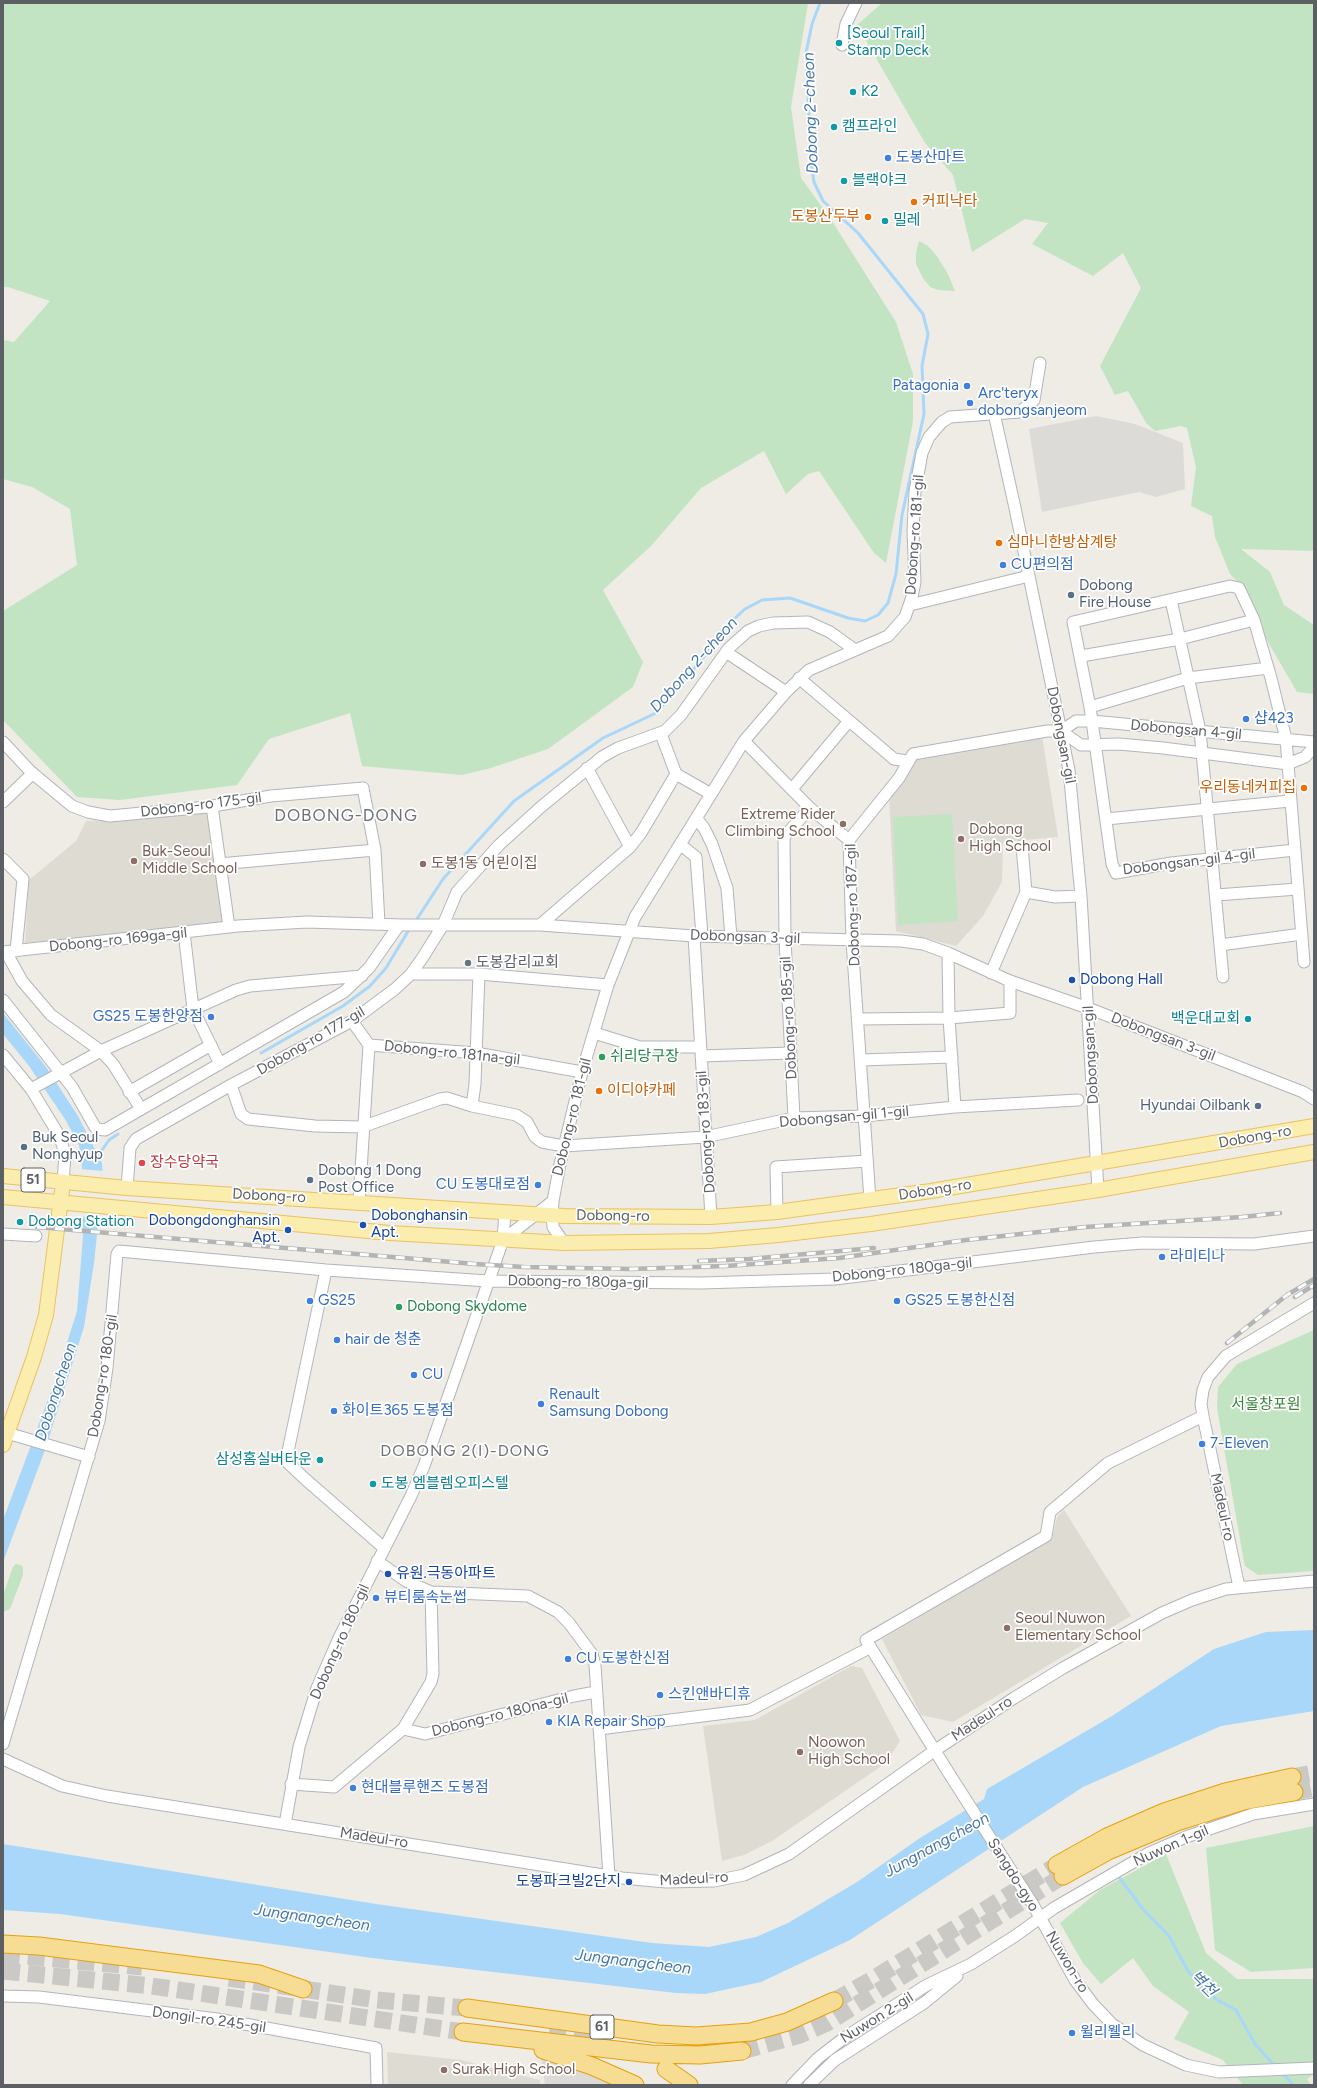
<!DOCTYPE html>
<meta charset="utf-8">
<style>
body{margin:0}
#map{position:relative;width:1317px;height:2088px;overflow:hidden;background:#eeece5;font-family:Figtree,sans-serif}
canvas{display:block}
.frame{position:absolute;inset:0;border:4px solid #5c6064;pointer-events:none}
</style>
<div id="map">
<canvas width="1317" height="2088"></canvas>
<div class="frame"></div>
</div>
<script>
const ctx = document.querySelector('canvas').getContext('2d');
ctx.lineJoin = 'round';
function paint(path, color) {
  ctx.fillStyle = color;
  ctx.fill(path, 'evenodd');
}
function shape(rows) {
  const path = new Path2D();
  for (const r of rows) {
    path.moveTo(r[0], r[1]);
    for (let i = 2; i < r.length; i += 2) path.lineTo(r[i], r[i + 1]);
  }
  return path;
}
function stroke(path, color, width, dash) {
  ctx.strokeStyle = color;
  ctx.lineWidth = width;
  ctx.lineCap = dash ? 'butt' : 'round';
  ctx.setLineDash(dash || []);
  ctx.stroke(path);
}
function write(font, color, halo, rows, align = 'center') {
  ctx.font = font + ' Figtree,"Noto Sans KR",sans-serif';
  ctx.lineWidth = 3.5;
  ctx.setLineDash([]);
  ctx.textBaseline = 'middle';
  ctx.strokeStyle = halo;
  ctx.fillStyle = color;
  for (const [text, x, y, turn = 0] of rows) {
    ctx.save();
    ctx.translate(x, y);
    ctx.rotate((+turn || 0) * Math.PI / 180);
    ctx.textAlign = isNaN(turn) ? turn : align;
    if (halo) ctx.strokeText(text, 0, 0);
    ctx.fillText(text, 0, 0);
    ctx.restore();
  }
}
const industrial = shape([
 [1096,416,1135,424,1183,443,1185,489,1156,497,1139,492,1042,512,1029,429],
 [541,2058,588,2069,620,2085,545,2085]
]);
const education = shape([
 [1042,736,1058,837,1003,842,1002,882,983,916,956,946,896,931,889,797,919,755],
 [207,807,223,922,25,943,29,880,76,841,86,821,112,820],
 [1064,1510,1131,1616,953,1722,921,1715,882,1639,1052,1539,1057,1517],
 [851,1666,862,1668,900,1741,886,1763,772,1841,744,1855,722,1861,703,1726,755,1720],
 [387,2052,461,2060,540,2080,540,2085,388,2085]
]);
const green = shape([
 [3,3,808,3,791,107,801,178,830,218,896,322,913,374,913,421,886,563,874,553,819,471,808,474,786,494,764,451,701,488,651,546,603,590,643,662,633,687,548,749,491,768,462,775,362,766,350,713,269,739,237,785,120,800,77,797,3,720,3,611,77,565,70,509,32,487,3,479,3,340,14,342,50,301,8,287,3,287],
 [882,3,1314,3,1314,551,1241,549,1270,572,1284,605,1314,625,1314,694,1297,692,1264,635,1262,624,1252,615,1239,583,1230,574,1215,537,1212,516,1191,506,1196,467,1187,428,1181,426,1155,431,1146,423,1128,391,1115,395,1100,366,1141,288,1123,253,1093,276,1032,244,1048,223,1025,219,972,252,953,175,925,143,857,25],
 [919,241,928,246,936,255,947,272,955,291,938,290,930,287,923,278,916,264,916,253],
 [952,814,958,921,898,925,893,817],
 [1314,1330,1314,1571,1258,1575,1245,1566,1244,1562,1217,1408,1218,1387,1237,1364],
 [16,1564,21,1565,23,1568,23,1575,10,1609,3,1612,3,1595,13,1567],
 [1314,1826,1314,1968,1251,1972,1215,1950,1206,1848],
 [1166,1854,1206,1953,1237,1979,1314,1979,1314,2074,1307,2079,1311,2085,1243,2085,1223,2060,1174,2039,1189,2012,1153,1986,1133,1958,1101,1984,1083,1963,1060,1923,1100,1890]
]);
const water = shape([
 [3,1013,46,1067,78,1116,102,1163,103,1179,94,1263,84,1327,45,1450,3,1562,3,1520,55,1381,77,1311,83,1236,82,1165,79,1145,65,1119,29,1066,3,1034],
 [1314,1630,1314,1711,1221,1726,1083,1787,850,1940,761,1982,705,1994,676,1993,372,1958,60,1914,3,1910,3,1844,376,1904,652,1943,709,1947,756,1937,788,1923,857,1882,920,1838,984,1799,987,1789,1112,1716,1214,1649,1266,1632]
]);
const pier = shape([
 [80,1169,105,1171,101,1219,81,1217]
]);
const stream = shape([
 [415,922,443,879,514,801,603,738,656,713,703,658,722,630,745,609,762,600,790,598,848,618,865,621,878,615,888,603,896,574,902,515,924,414,922,366,928,334,923,314,858,233,823,201,814,182,811,162,806,53,812,24,820,3],
 [261,1053,343,1006,370,986,386,968,410,928],
 [97,1157,109,1140,118,1134],
 [1119,1877,1142,1908,1169,1936,1188,1971,1217,2000,1236,2010,1255,2044,1275,2066],
 [1282,2073,1293,2085]
]);
const highwayTunnel = shape([
 [1292,1777,1314,1773],
 [1294,1792,1314,1788],
 [3,1954,142,1967],
 [3,1971,152,1986,463,2032],
 [229,1978,377,2000,467,2008],
 [834,2001,873,1979,1057,1865],
 [549,2032,602,2041],
 [742,2051,800,2035,827,2023,1063,1876]
]);
const minor = shape([
 [842,45,846,24,856,3],
 [994,413,1015,508,1069,770,1081,896,1098,1190],
 [1171,600,1200,731,1223,977],
 [910,605,1029,576],
 [726,652,786,692],
 [1081,656,1180,639,1254,620],
 [799,678,894,759,907,761],
 [1090,707,1188,678,1268,668],
 [1061,731,1081,745,1119,744,1163,748,1288,764,1305,757,1314,747],
 [1061,731,1076,721,1092,721,1314,742],
 [661,734,676,774,711,794],
 [744,741,810,808,849,840],
 [3,742,31,772,72,806,88,812,110,816,207,807,271,796,363,788,375,850,379,923],
 [587,768,630,847],
 [792,789,849,721],
 [3,802,33,773],
 [212,806,229,927],
 [697,819,704,828,712,844,727,888,731,937],
 [1106,819,1290,801],
 [681,845,696,857,702,936],
 [1295,850,1171,863,1116,873,1112,864,1090,707,1073,622,1230,586,1239,588,1254,620,1271,678,1286,739,1304,962],
 [3,859,23,879,16,951],
 [219,864,375,850],
 [1026,892,1055,897,1081,896],
 [1216,895,1298,889],
 [540,925,630,847,641,833,676,774],
 [184,932,193,1009,220,1064],
 [694,936,711,1217],
 [1220,945,1302,934],
 [3,952,238,926,307,922,403,925,540,925,694,936,901,941,923,944,948,953,1010,981,1088,1008,1303,1092,1314,1099],
 [6,952,22,981,51,1015,101,1051,113,1064,141,1109],
 [948,953,949,1018,955,1107],
 [991,973,1026,892,1022,846],
 [411,974,479,974,608,985],
 [3,1000,72,1087,95,1127,97,1129,105,1130,344,992,369,968,399,925],
 [859,1019,949,1018,1010,1013,1010,981],
 [352,1021,369,1045,359,1202],
 [594,1033,640,1047,700,1047],
 [369,1045,476,1053,582,1072],
 [3,1055,31,1089,60,1137,65,1154,63,1183],
 [701,1056,791,1053],
 [861,1060,952,1057],
 [231,1085,241,1114,248,1119,315,1126,362,1127,440,1099,447,1098,472,1106,516,1115,527,1122,535,1137,542,1142,564,1146,705,1137,794,1118,864,1116,955,1107,1078,1100],
 [31,1089,101,1051,236,990,250,986,362,976],
 [129,1092,211,1045],
 [472,1106,475,1084,479,974],
 [794,1118,785,939,784,837,810,808],
 [127,1188,130,1148,136,1139,231,1085,352,1021,395,989,411,974,423,957,443,925,457,892,499,845,542,806,602,757,618,748,665,731,681,715,729,648,748,631,759,626,773,623,808,622,830,632,855,650],
 [870,1200,852,941,849,840,899,778,913,754,1047,731,1061,731],
 [777,1212,776,1167,867,1161],
 [3,1234,36,1236],
 [503,1240,553,1201],
 [564,1243,553,1227,552,1215,553,1201,560,1164,582,1072,608,985,635,917,744,741,786,692,809,670,888,636,905,617,912,597,915,582,913,531,915,491,922,453,929,437,942,422,950,417,1020,412,1034,400,1040,363],
 [326,1270,286,1461,304,1478,384,1548],
 [7,1433,89,1457],
 [377,1561,406,1581,431,1592,528,1596,558,1612,569,1623,592,1654,595,1665,609,1876],
 [1239,1587,1203,1416,1201,1404,1203,1390,1208,1377,1226,1356,1314,1303],
 [403,1729,425,1734,574,1696,596,1692],
 [599,1729,750,1710,869,1648],
 [3,1744,99,1421,107,1368,117,1254,119,1251,326,1270,488,1281,701,1283,835,1279,1094,1247,1142,1243,1254,1244,1314,1236],
 [3,1759,62,1786,107,1796,622,1878,666,1882,714,1881,744,1875,789,1854,934,1751,1014,1698,1063,1668,1162,1613,1192,1600,1226,1589,1314,1581],
 [950,1775,866,1640,1046,1536,1050,1512,1108,1463,1203,1416],
 [291,1784,334,1787,403,1729,431,1682,433,1674,431,1592],
 [285,1824,299,1747,317,1688,339,1638,411,1496,424,1466,503,1240,505,1212],
 [1032,1903,1075,1980,1093,2004,1112,2024,1143,2045,1186,2065,1219,2072,1314,2068],
 [3,1996,39,1997,217,2019,376,2048,377,2085],
 [792,2085,818,2058,844,2038,927,1985,971,1964,1015,1936,1054,1908,1149,1853,1186,1837,1253,1814,1314,1804],
 [809,2085,835,2060,924,2003,957,1976]
]);
const major = shape([
 [3,1176,127,1188,564,1216,711,1217,777,1212,931,1191,1314,1126],
 [3,1197,390,1233,564,1243,709,1241,778,1235,871,1224,1098,1190,1314,1152],
 [3,1445,34,1357,46,1315,63,1183]
]);
const highway = shape([
 [1057,1865,1107,1837,1164,1812,1225,1792,1292,1777],
 [1063,1876,1108,1851,1177,1822,1244,1801,1294,1792],
 [3,1944,39,1946,259,1974,303,1989],
 [467,2008,658,2034,696,2036,751,2032,787,2022,834,2001],
 [463,2032,651,2054,700,2055,742,2051],
 [543,2050,592,2066,635,2085],
 [666,2069,689,2085]
]);
const rail = shape([
 [37,1227,475,1264,524,1267,631,1269,726,1266,839,1258,966,1240,1085,1227,1242,1217,1280,1213],
 [699,1261,749,1259,874,1248],
 [1295,1297,1314,1285],
 [1227,1343,1287,1295,1314,1279]
]);
const minorBridge = shape([
 [950,1775,1032,1903]
]);
const markers = [
 [839,43,4,"#0f9aa8"],
 [853,92,4,"#0f9aa8"],
 [834,127,4,"#0f9aa8"],
 [888,158,4,"#3f7fe0"],
 [844,181,4,"#0f9aa8"],
 [914,202,4,"#e8710a"],
 [868,217,4,"#e8710a"],
 [885,221,4,"#0f9aa8"],
 [967,386,4,"#3f7fe0"],
 [970,403,4,"#3f7fe0"],
 [999,543,4,"#e8710a"],
 [1003,565,4,"#3f7fe0"],
 [1071,595,4,"#5c6f8a"],
 [1246,719,4,"#3f7fe0"],
 [1304,788,4,"#e8710a"],
 [843,824,4,"#8d6e63"],
 [961,839,4,"#8d6e63"],
 [134,861,4,"#8d6e63"],
 [423,864,4,"#8d6e63"],
 [468,963,4,"#6b7280"],
 [1072,980,4,"#1a4fb4"],
 [211,1017,4,"#3f7fe0"],
 [1248,1019,4,"#0f9aa8"],
 [602,1057,4,"#2e9e5b"],
 [599,1091,4,"#e8710a"],
 [1258,1106,4,"#5c6f8a"],
 [24,1147,4,"#5c6f8a"],
 [142,1163,4,"#e0444e"],
 [310,1180,4,"#5c6f8a"],
 [538,1185,4,"#3f7fe0"],
 [20,1222,4,"#0f9aa8"],
 [363,1225,4,"#1a4fb4"],
 [288,1230,4,"#1a4fb4"],
 [1162,1257,4,"#3f7fe0"],
 [310,1301,4,"#3f7fe0"],
 [897,1301,4,"#3f7fe0"],
 [399,1307,4,"#2e9e5b"],
 [337,1340,4,"#3f7fe0"],
 [414,1375,4,"#3f7fe0"],
 [541,1404,4,"#3f7fe0"],
 [334,1411,4,"#3f7fe0"],
 [1202,1444,4,"#3f7fe0"],
 [320,1460,4,"#0f9aa8"],
 [373,1484,4,"#0f9aa8"],
 [388,1574,4,"#1a4fb4"],
 [376,1598,4,"#3f7fe0"],
 [1007,1628,4,"#8d6e63"],
 [568,1659,4,"#3f7fe0"],
 [660,1695,4,"#3f7fe0"],
 [549,1722,4,"#3f7fe0"],
 [800,1752,4,"#8d6e63"],
 [353,1788,4,"#3f7fe0"],
 [629,1882,4,"#1a4fb4"],
 [1072,2033,4,"#3f7fe0"],
 [444,2070,4,"#8d6e63"]
];
const shields = [
 [33,1180,24],
 [602,2027,24]
];
const shieldNames = [
 ["51",33,1180],
 ["61",602,2027]
];
const cultureNames = [
 ["[Seoul Trail]",847,34],
 ["Stamp Deck",847,51],
 ["K2",861,92],
 ["캠프라인",842,127],
 ["블랙야크",852,181],
 ["밀레",893,221],
 ["백운대교회",1240,1019,"right"],
 ["Dobong Station",28,1222],
 ["삼성홈실버타운",312,1460,"right"],
 ["도봉 엠블렘오피스텔",381,1484]
];
const shopNames = [
 ["도봉산마트",896,158],
 ["Patagonia",959,386,"right"],
 ["Arc'teryx",978,394],
 ["dobongsanjeom",978,411],
 ["CU편의점",1011,565],
 ["샵423",1254,719],
 ["GS25 도봉한양점",203,1017,"right"],
 ["CU 도봉대로점",530,1185,"right"],
 ["라미티나",1170,1257],
 ["GS25",318,1301],
 ["GS25 도봉한신점",905,1301],
 ["hair de 청춘",345,1340],
 ["CU",422,1375],
 ["Renault",549,1395],
 ["Samsung Dobong",549,1412],
 ["화이트365 도봉점",342,1411],
 ["7-Eleven",1210,1444],
 ["뷰티룸속눈썹",384,1598],
 ["CU 도봉한신점",576,1659],
 ["스킨앤바디휴",668,1695],
 ["KIA Repair Shop",557,1722],
 ["현대블루핸즈 도봉점",361,1788],
 ["윌리웰리",1080,2033]
];
const foodNames = [
 ["커피낙타",922,202],
 ["도봉산두부",860,217,"right"],
 ["심마니한방삼계탕",1007,543],
 ["우리동네커피집",1296,788,"right"],
 ["이디야카페",607,1091]
];
const streetNames = [
 ["Dobong-ro 181-gil",915,535,-86],
 ["Dobongsan 4-gil",1186,730,5],
 ["Dobongsan-gil",1061,735,79],
 ["Dobong-ro 175-gil",201,805,-7],
 ["Dobongsan-gil 4-gil",1189,862,-7],
 ["Dobong-ro 187-gil",853,905,-92],
 ["Dobongsan 3-gil",745,937,2],
 ["Dobong-ro 169ga-gil",118,940,-6],
 ["Dobong-ro 185-gil",789,1018,-93],
 ["Dobongsan 3-gil",1163,1037,21],
 ["Dobong-ro 177-gil",311,1041,-30],
 ["Dobong-ro 181na-gil",452,1053,6],
 ["Dobongsan-gil",1091,1055,-93],
 ["Dobong-ro 181-gil",572,1117,-76],
 ["Dobongsan-gil 1-gil",844,1117,-5],
 ["Dobong-ro 183-gil",706,1132,-94],
 ["Dobong-ro",1255,1137,-10],
 ["Dobong-ro",935,1190,-9],
 ["Dobong-ro",269,1196,3],
 ["Dobong-ro",613,1216,1],
 ["Dobong-ro 180ga-gil",902,1270,-6],
 ["Dobong-ro 180ga-gil",578,1282,1],
 ["Dobong-ro 180-gil",103,1376,-81],
 ["Madeul-ro",1222,1507,78],
 ["Dobong-ro 180-gil",340,1642,-66],
 ["Dobong-ro 180na-gil",500,1715,-14],
 ["Madeul-ro",982,1719,-33],
 ["Madeul-ro",374,1838,9],
 ["Nuwon 1-gil",1171,1846,-24],
 ["Sangdo-gyo",1013,1875,58],
 ["Madeul-ro",694,1879,-3],
 ["Nuwon-ro",1067,1962,59],
 ["Nuwon 2-gil",877,2018,-32],
 ["Dongil-ro 245-gil",209,2020,8]
];
const serviceNames = [
 ["Dobong",1079,586],
 ["Fire House",1079,603],
 ["Hyundai Oilbank",1250,1106,"right"],
 ["Buk Seoul",32,1138],
 ["Nonghyup",32,1155],
 ["Dobong 1 Dong",318,1171],
 ["Post Office",318,1188]
];
const educationNames = [
 ["Extreme Rider",835,815,"right"],
 ["Climbing School",835,832,"right"],
 ["Dobong",969,830],
 ["High School",969,847],
 ["Buk-Seoul",142,852],
 ["Middle School",142,869],
 ["도봉1동 어린이집",431,864],
 ["Seoul Nuwon",1015,1619],
 ["Elementary School",1015,1636],
 ["Noowon",808,1743],
 ["High School",808,1760],
 ["Surak High School",452,2070]
];
const worshipNames = [
 ["도봉감리교회",476,963]
];
const transitNames = [
 ["Dobong Hall",1080,980],
 ["Dobonghansin",371,1216],
 ["Apt.",371,1233],
 ["Dobongdonghansin",280,1221,"right"],
 ["Apt.",280,1238,"right"],
 ["유원.극동아파트",396,1574],
 ["도봉파크빌2단지",621,1882,"right"]
];
const leisureNames = [
 ["쉬리당구장",610,1057],
 ["Dobong Skydome",407,1307]
];
const healthNames = [
 ["장수당약국",150,1163]
];
const parkNames = [
 ["서울창포원",1266,1405]
];
const waterNames = [
 ["Dobong 2-cheon",811,113,-92],
 ["Dobong 2-cheon",694,665,-48],
 ["Dobongcheon",56,1392,-72],
 ["Jungnangcheon",937,1845,-29],
 ["Jungnangcheon",312,1918,8],
 ["Jungnangcheon",633,1962,7],
 ["벽천",1203,1984,45]
];
const neighbourhoodNames = [
 ["DOBONG 2(I)-DONG",465,1451]
];
const quarterNames = [
 ["DOBONG-DONG",346,816]
];
paint(industrial, '#dddbd7');
paint(education, '#dedbd3');
paint(green, '#c3e4c2');
paint(water, '#a8d7fa');
paint(pier, '#eeece5');
stroke(stream, '#a8d7fa', 3);
stroke(highwayTunnel, '#cac9c5', 17, [17, 8]);
stroke(minor, '#b2b5b9', 13);
stroke(major, '#eac262', 16);
stroke(highway, '#e6a00d', 19);
stroke(minor, '#fff', 11);
stroke(major, '#fbedad', 14);
stroke(highway, '#f7dd93', 17);
stroke(rail, '#b3b4b4', 4.5);
stroke(rail, '#fff', 3, [9]);
stroke(minorBridge, '#b2b5b9', 13, []);
stroke(minorBridge, '#fff', 11);
for (const [x, y, r, color] of markers) {
  const dot = new Path2D();
  dot.arc(x, y, r, 0, 2 * Math.PI);
  ctx.fillStyle = color;
  ctx.fill(dot);
  stroke(dot, '#fff', 1.5);
}
for (const [x, y, w] of shields) {
  const box = new Path2D();
  box.roundRect(x - w / 2, y - 12, w, 24, 3);
  ctx.fillStyle = '#fff';
  ctx.fill(box);
  stroke(box, '#5c6064', 1);
}
write('bold 14px', '#5c6064', null, shieldNames);
write('15px', '#0d838f', '#fff', cultureNames, 'left');
write('15px', '#366cbe', '#fff', shopNames, 'left');
write('15px', '#c56008', '#fff', foodNames, 'left');
write('15px', '#5c6064', '#fff', streetNames);
write('15px', '#4e5e75', '#fff', serviceNames, 'left');
write('15px', '#785e54', '#fff', educationNames, 'left');
write('15px', '#5b616d', '#fff', worshipNames, 'left');
write('15px', '#164399', '#fff', transitNames, 'left');
write('15px', '#27864d', '#fff', leisureNames, 'left');
write('15px', '#be3a42', '#fff', healthNames, 'left');
write('15px', '#3b853d', '#fff', parkNames);
write('italic 16px', '#4678ac', '#fff', waterNames);
ctx.letterSpacing = '1px';
write('16px', '#6e7276', '#fff', neighbourhoodNames);
ctx.letterSpacing = '0px';
ctx.letterSpacing = '1px';
write('17px', '#6e7276', '#fff', quarterNames);
ctx.letterSpacing = '0px';
</script>
